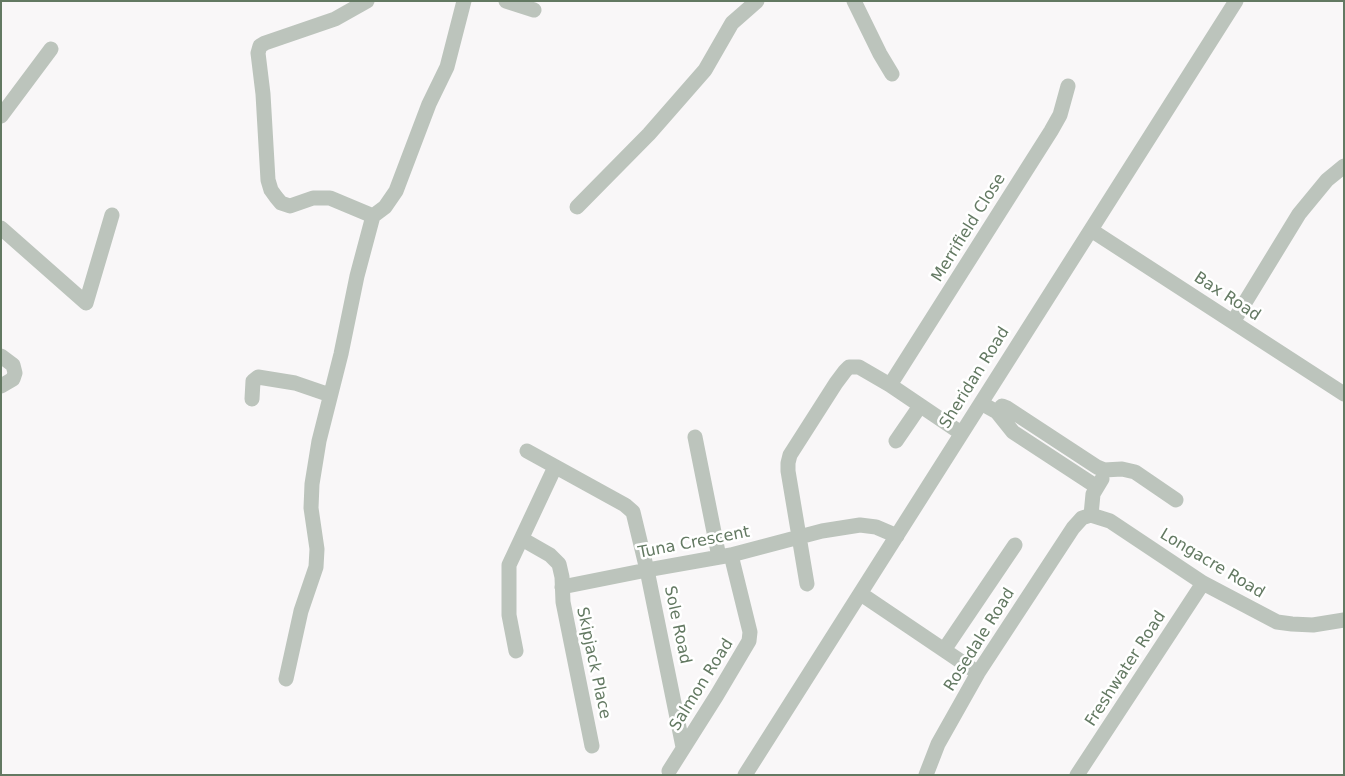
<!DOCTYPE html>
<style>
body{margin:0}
#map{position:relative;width:1345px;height:776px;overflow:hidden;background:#f9f7f8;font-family:"DejaVu Sans",sans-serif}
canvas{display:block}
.frame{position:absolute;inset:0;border:2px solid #637962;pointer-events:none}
</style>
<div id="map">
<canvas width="1345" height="776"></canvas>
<div class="frame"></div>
</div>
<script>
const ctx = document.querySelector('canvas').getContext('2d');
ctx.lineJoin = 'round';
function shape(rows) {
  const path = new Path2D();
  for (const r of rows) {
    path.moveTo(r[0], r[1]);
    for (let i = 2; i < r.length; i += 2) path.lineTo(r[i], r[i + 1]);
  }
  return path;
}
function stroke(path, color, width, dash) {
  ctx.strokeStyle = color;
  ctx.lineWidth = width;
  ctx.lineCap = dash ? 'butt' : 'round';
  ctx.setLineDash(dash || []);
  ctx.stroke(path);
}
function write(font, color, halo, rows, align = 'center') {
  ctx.font = font + ' "DejaVu Sans",sans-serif';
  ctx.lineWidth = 5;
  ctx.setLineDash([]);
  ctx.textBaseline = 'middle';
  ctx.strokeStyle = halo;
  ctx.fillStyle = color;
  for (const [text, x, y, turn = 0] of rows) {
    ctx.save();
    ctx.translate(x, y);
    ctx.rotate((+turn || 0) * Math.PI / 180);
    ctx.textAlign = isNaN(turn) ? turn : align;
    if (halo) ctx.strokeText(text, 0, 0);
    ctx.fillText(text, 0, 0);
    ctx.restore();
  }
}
const minor = shape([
 [367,1,335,19,265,43,260,46,258,53,263,94,268,180,271,190,276,197,281,203,290,206,313,198,330,198,373,216],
 [506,1,534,10],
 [854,1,880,54,892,74],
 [1,116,51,49],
 [577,207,649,134,705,70,732,23,757,1],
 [1,228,86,303,112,215],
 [1091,230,1344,394],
 [1233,322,1299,214,1327,180,1344,166],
 [1,356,13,365,15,373,13,379,1,386],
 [890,385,961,433],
 [252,399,253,381,258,377,295,383,330,395],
 [988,407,997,412,1013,432,1097,487],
 [997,412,1002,406,1007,408,1097,467,1104,470,1122,469,1135,472,1176,500],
 [695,437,719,557],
 [896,441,920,406],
 [527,451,625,505,633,512,647,570,683,747],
 [1091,515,1093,494,1102,479],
 [522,539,550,555,559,564,562,577,563,602,592,746],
 [807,584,788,471,788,463,790,455,836,383,845,371,849,367,859,367,890,385,1051,131,1060,115,1068,86],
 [562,587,647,570,731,555,822,531,860,525,876,527,897,536],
 [861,594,978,673],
 [944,650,1015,545],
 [516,651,509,615,509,565,555,467],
 [286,679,301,611,316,567,317,549,311,508,312,484,319,441,341,354,357,276,373,216,385,207,396,191,429,104,447,67,464,1],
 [669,771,717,695,749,641,750,632,731,555],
 [745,775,1236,1],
 [926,775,938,744,978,673,1073,528,1082,518,1091,515,1110,521,1203,583,1277,622,1292,624,1313,625,1344,620],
 [1077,775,1203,583]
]);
const streetNames = [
 ["Merrifield Close",969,228,-58],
 ["Bax Road",1227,297,33],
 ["Sheridan Road",975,378,-58],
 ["Tuna Crescent",694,543,-11],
 ["Longacre Road",1212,564,31],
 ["Sole Road",677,625,78],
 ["Rosedale Road",980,640,-58],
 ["Skipjack Place",593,663,78],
 ["Freshwater Road",1126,669,-57],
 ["Salmon Road",702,685,-58]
];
stroke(minor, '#bcc4bc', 15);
write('16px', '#637962', '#fff', streetNames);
</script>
